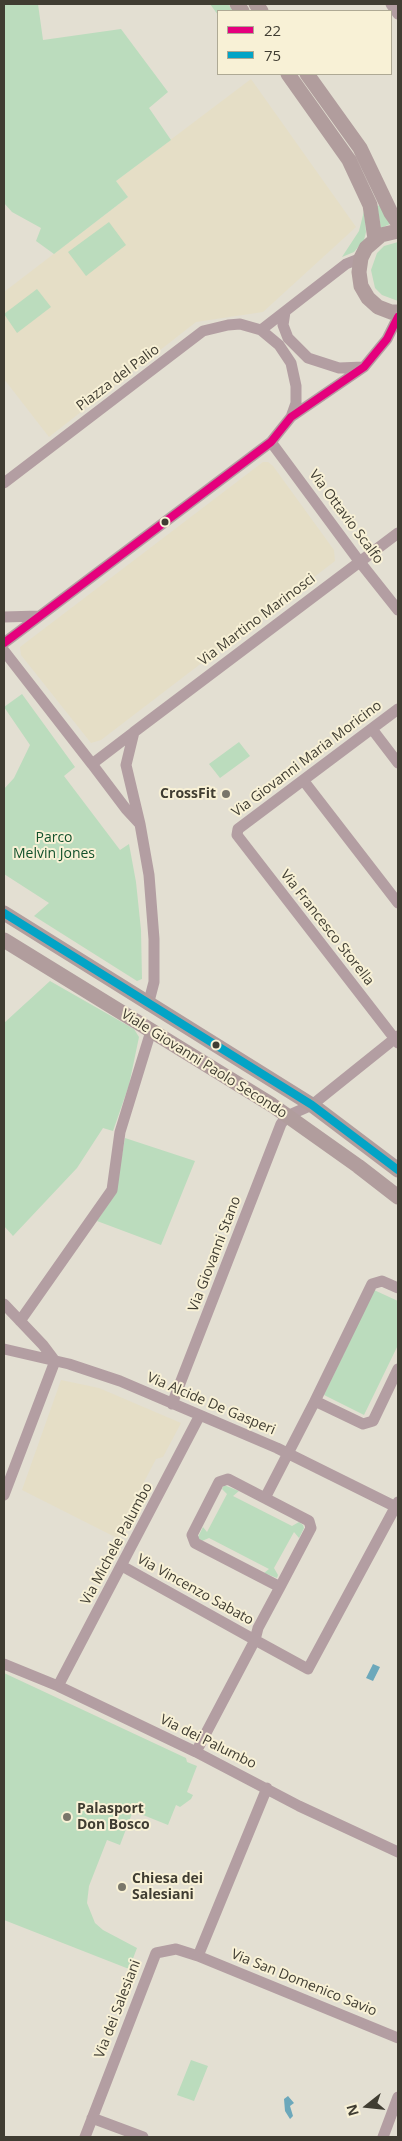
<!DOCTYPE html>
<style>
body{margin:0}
#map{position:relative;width:402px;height:2141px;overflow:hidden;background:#e3dfd2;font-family:"Open Sans",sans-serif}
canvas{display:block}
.frame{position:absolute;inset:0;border:5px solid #403d32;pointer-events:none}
.legend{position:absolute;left:217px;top:10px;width:175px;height:65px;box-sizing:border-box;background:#f8f1d6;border:1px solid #aea994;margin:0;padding:6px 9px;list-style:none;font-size:15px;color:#403d32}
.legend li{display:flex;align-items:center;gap:10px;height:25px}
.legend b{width:25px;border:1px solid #aea994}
.north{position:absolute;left:342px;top:2081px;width:50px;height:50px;-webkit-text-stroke:4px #f8f1d6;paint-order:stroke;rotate:254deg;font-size:14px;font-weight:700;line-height:20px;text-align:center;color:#403d32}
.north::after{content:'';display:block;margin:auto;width:18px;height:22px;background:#403d32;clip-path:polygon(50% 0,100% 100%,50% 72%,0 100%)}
</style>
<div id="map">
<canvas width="402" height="2141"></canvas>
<div class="frame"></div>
<ul class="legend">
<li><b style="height:6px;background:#e5007d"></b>22</li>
<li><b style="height:6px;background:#03a4c6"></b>75</li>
</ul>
<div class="north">N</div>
</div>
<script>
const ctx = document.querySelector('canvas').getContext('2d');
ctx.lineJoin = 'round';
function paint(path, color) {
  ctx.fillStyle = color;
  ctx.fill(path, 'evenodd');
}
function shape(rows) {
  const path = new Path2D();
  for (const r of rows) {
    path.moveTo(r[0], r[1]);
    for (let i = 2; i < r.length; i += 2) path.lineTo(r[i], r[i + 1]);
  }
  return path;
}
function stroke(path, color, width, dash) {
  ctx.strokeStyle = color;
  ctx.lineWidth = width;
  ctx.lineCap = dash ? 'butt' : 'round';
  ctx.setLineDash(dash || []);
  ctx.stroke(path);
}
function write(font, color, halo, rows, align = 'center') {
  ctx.font = font + ' "Open Sans",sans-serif';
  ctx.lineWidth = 4;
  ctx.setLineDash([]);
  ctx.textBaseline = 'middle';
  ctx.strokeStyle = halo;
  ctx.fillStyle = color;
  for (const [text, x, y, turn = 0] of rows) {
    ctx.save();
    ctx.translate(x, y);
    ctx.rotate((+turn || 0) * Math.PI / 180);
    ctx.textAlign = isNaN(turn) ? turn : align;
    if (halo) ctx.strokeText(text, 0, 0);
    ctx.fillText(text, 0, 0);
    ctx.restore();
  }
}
const built = shape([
 [251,79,356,227,263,312,196,322,49,437,4,379,4,292,128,197,116,181],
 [263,462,268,462,273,466,334,550,335,561,101,740,91,743,21,655,20,647],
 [61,1380,99,1388,181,1423,163,1457,156,1459,124,1520,126,1527,119,1539,22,1490]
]);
const green = shape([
 [4,4,38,4,43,40,121,29,168,92,149,108,171,140,116,181,128,197,54,254,36,241,41,228,12,212,4,203],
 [210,4,228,4,233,11,218,11,218,15],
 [380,205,390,224,381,228,377,206],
 [364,211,366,232,364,240,354,252,342,257,359,231],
 [109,222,126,245,86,276,68,252],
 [398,242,398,301,382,295,375,288,371,270,377,253,384,246],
 [37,289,51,307,17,333,4,314],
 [22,694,75,767,64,776,120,850,129,844,136,882,141,930,142,979,137,981,34,916,49,903,4,874,4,789,14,778,30,745,4,707],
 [239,742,250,756,220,778,209,764],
 [50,981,134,1029,139,1037,129,1085,113,1131,103,1128,77,1168,13,1236,4,1226,4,1023],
 [125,1138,195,1161,161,1245,97,1221,115,1194],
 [374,1290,398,1301,398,1345,364,1415,324,1395],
 [224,1485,239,1491,233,1496,292,1526,299,1522,303,1525,304,1528,299,1538,294,1532,274,1568,278,1575,277,1578,264,1573,269,1569,209,1538,202,1541,199,1539,198,1537,203,1527,207,1532,227,1494,222,1489],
 [4,1673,186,1758,187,1762,197,1766,187,1792,193,1795,191,1799,180,1807,176,1805,168,1825,133,1811,120,1845,107,1840,89,1886,87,1903,95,1923,103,1930,137,1948,129,1969,4,1920],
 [191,2060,208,2066,194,2101,177,2095]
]);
const water = shape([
 [373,1664,380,1667,373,1681,366,1678],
 [288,2096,294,2103,290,2106,293,2116,290,2119,285,2111,284,2099]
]);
const minor = shape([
 [391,4,398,14],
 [285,312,283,325,288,338,308,358,339,368,364,367],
 [261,330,346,264,361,258],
 [271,442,359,561,398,610],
 [4,483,203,331,228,325,240,324,261,330,279,345,291,363,296,386,296,403,291,417],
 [4,617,39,616],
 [4,643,271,442,291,417,364,367,387,339,398,317],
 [4,651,92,764],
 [398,709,238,829,237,835,398,1043],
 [372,729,398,763],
 [134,732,92,764,126,809,139,823],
 [303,780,398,903],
 [148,1005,154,982,154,939,149,875,140,824,126,765,134,732,398,533],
 [398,1288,382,1281,372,1284,315,1401,363,1424,373,1421,398,1369],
 [4,1304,43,1345,55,1361],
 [20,1321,112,1190,120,1132,151,1031],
 [4,1349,69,1364,120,1381,277,1448,398,1508],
 [172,1404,281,1124,287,1116,312,1105,398,1036],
 [4,1495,55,1361],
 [265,1498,315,1401],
 [122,1566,255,1640,258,1628,280,1587,311,1528,309,1521,228,1479,219,1482,192,1535,195,1543,280,1587],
 [4,1664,58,1686,196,1752,299,1806,398,1852],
 [58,1686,200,1415],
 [196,1752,255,1640,308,1669,398,1502],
 [198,1956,267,1788],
 [92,2118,143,2137],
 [85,2137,156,1953,176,1949,198,1956,398,2038],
 [383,2137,398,2097]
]);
const major = shape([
 [237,4,242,11],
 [256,4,261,11],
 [288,74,349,160,370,205,375,239],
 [307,74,360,148,391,213,398,223],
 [398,231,381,235,366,248,361,258,359,272,361,286,368,298,378,307,391,312,398,312],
 [4,913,312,1105,398,1170],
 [4,940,272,1105,358,1166,398,1197]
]);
const bus1 = shape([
 [4,643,271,442,291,417,364,367,387,339,398,317]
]);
const bus2 = shape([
 [4,913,312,1105,398,1170]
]);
const markers = [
 [165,522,4.5,"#403d32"],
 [226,794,5,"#79766a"],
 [216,1045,4.5,"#403d32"],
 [67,1817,5,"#79766a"],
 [122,1887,5,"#79766a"]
];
const streetNames = [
 ["Piazza del Palio",118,378,-37],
 ["Via Ottavio Scalfo",346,517,53],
 ["Via Martino Marinosci",257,620,-37],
 ["Via Giovanni Maria Moricino",307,759,-37],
 ["Via Francesco Storella",327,928,52],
 ["Viale Giovanni Paolo Secondo",204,1064,32],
 ["Via Giovanni Stano",215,1254,-69],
 ["Via Alcide De Gasperi",211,1404,23],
 ["Via Michele Palumbo",117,1544,-62],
 ["Via Vincenzo Sabato",195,1590,29],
 ["Via dei Palumbo",208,1742,26],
 ["Via San Domenico Savio",304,1983,22],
 ["Via dei Salesiani",118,2009,-69]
];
const poiNames = [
 ["CrossFit",216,794,"right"],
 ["Palasport",77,1809],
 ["Don Bosco",77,1825],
 ["Chiesa dei",132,1879],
 ["Salesiani",132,1895]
];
const parkNames = [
 ["Parco",54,838],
 ["Melvin Jones",54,854]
];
paint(built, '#e5dec6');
paint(green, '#bbdcbd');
paint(water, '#6ca8bb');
stroke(minor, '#b39ea2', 11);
stroke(major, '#b19d9d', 15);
stroke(bus1, '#e5007d', 8);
stroke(bus2, '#03a4c6', 8);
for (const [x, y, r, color] of markers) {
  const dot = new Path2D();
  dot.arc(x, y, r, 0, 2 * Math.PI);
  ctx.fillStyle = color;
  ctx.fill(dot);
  stroke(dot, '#f8f1d6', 2);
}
write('14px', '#403d32', '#f8f1d6', streetNames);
write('bold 14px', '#403d32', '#f8f1d6', poiNames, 'left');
write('14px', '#11512b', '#f8f1d6', parkNames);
</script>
